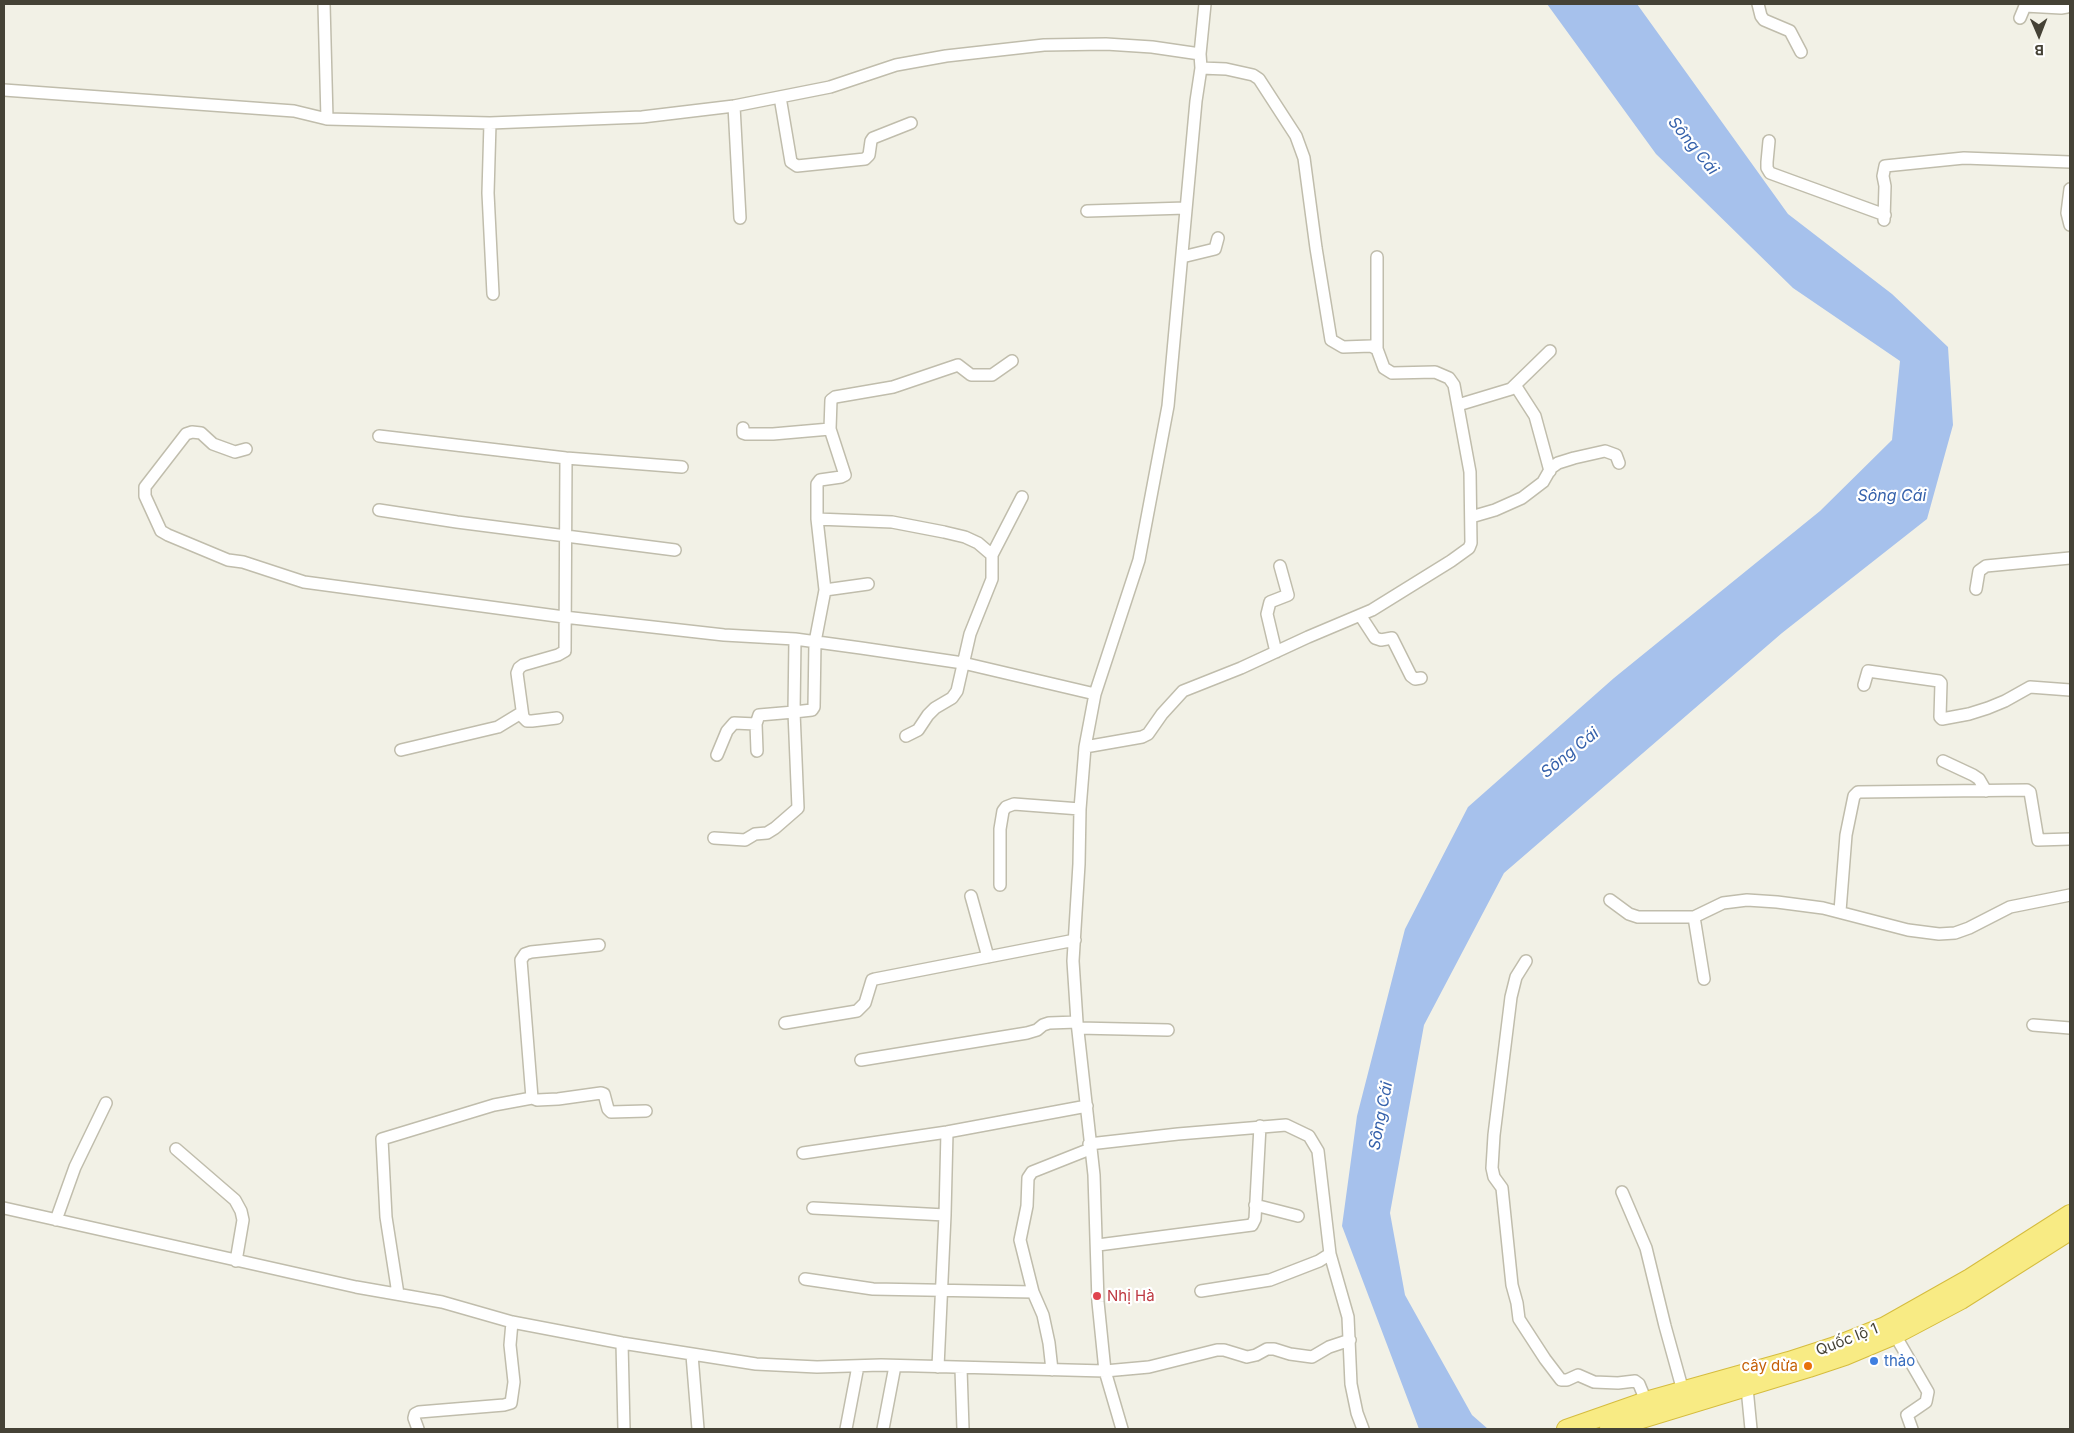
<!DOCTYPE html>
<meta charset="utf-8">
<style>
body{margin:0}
#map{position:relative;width:2074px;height:1433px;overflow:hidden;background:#f2f1e6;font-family:Inter,sans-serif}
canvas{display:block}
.frame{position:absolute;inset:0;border:5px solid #454236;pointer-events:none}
.north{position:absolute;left:2014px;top:10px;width:50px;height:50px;-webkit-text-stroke:4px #fff;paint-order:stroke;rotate:179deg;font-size:14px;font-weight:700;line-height:20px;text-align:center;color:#454236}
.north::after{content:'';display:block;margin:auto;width:18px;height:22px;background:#454236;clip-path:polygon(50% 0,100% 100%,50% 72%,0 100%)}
</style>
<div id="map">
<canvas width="2074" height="1433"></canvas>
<div class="frame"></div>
<div class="north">B</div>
</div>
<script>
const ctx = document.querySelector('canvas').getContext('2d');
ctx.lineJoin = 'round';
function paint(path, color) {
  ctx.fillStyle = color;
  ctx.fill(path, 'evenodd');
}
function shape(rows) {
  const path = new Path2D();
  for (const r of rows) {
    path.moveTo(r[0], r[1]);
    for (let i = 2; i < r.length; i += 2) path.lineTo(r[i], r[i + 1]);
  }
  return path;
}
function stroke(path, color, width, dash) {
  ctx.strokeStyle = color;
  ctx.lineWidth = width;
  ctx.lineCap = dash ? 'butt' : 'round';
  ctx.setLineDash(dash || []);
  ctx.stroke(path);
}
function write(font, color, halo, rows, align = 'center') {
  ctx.font = font + ' Inter,sans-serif';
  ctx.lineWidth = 4.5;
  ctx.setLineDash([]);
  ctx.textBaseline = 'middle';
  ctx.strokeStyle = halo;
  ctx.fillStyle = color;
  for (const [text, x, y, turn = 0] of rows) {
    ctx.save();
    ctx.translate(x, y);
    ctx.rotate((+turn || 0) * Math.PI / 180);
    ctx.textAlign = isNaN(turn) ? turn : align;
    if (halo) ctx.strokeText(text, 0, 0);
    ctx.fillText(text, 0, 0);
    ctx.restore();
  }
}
const water = shape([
 [1547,4,1637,4,1788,214,1892,294,1948,347,1953,425,1927,519,1782,633,1504,873,1424,1025,1390,1213,1405,1295,1472,1415,1488,1429,1419,1429,1342,1226,1357,1116,1405,929,1468,807,1614,678,1820,511,1892,440,1900,361,1793,288,1656,154]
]);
const minor = shape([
 [324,4,327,119],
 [1758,4,1761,16,1764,20,1790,31,1801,52],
 [2020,18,2025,6,2061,8,2067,7,2069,4],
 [4,90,294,111,327,119,490,123,642,117,734,106,830,87,896,65,946,56,1044,45,1106,44,1152,47,1200,54],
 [780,97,791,162,797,166,865,159,869,155,871,141,873,138,911,123],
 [734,106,740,218],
 [490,123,488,193,493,294],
 [1769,141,1767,162,1767,168,1770,173,1885,215],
 [2070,189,2067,213,2070,225],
 [1087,211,1186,208],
 [1884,220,1885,186,1883,176,1885,166,1964,158,2070,162],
 [1182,257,1215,249,1218,238],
 [1377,257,1377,349],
 [1515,385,1535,416,1550,471],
 [1458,405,1511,389,1550,351],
 [743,428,743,433,746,434,773,434,830,429],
 [379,436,566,458,682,467],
 [246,449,235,452,213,444,201,433,192,432,186,434,145,487,145,496,161,531,168,535,228,560,243,562,304,582,564,617,724,635,795,639,861,648,963,663,1095,694],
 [379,510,457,522,675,550],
 [1471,517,1495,510,1522,498,1543,482,1551,468,1558,463,1574,458,1605,451,1616,455,1619,463],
 [817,519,892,522,944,532,965,537,978,543,992,555,992,579,970,634,957,691,952,698,935,708,928,715,918,730,906,736],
 [992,555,1022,497],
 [1976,589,1979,571,1986,566,2070,558],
 [825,590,817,519,817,484,820,480,841,477,845,475,830,429,831,400,835,397,893,387,958,365,971,375,992,375,1012,361],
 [1360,615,1375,638,1381,640,1392,638,1411,676,1415,679,1421,678],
 [1276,652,1267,614,1270,602,1288,595,1280,566],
 [1864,685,1868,671,1939,681,1941,683,1940,717,1942,719,1969,714,1988,708,2005,701,2030,687,2070,690],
 [557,718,532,721,527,721,523,717,517,673,519,668,523,665,558,655,565,651,566,458],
 [1085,747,1142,737,1148,734,1162,714,1183,691,1241,668,1308,637,1372,610,1451,561,1469,548,1471,543,1470,472,1454,385,1449,378,1435,372,1392,373,1384,368,1377,349,1371,346,1343,347,1331,340,1316,248,1304,158,1296,136,1259,79,1253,75,1226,69,1201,68],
 [401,750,498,727,521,713],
 [757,751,756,724,759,715,794,712,795,639],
 [717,755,727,731,734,723,756,724],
 [1943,761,1973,775,1979,779,1986,791],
 [714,838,745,840,755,834,767,833,775,828,798,808,794,712,812,710,814,707,815,642,825,590,868,584],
 [1000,885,1000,829,1003,811,1006,807,1014,804,1080,809],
 [971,896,988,957],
 [1610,900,1629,914,1638,917,1694,917,1723,903,1747,900,1777,902,1823,908,1908,930,1939,934,1955,933,1969,928,2010,907,2070,895],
 [1840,911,1846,835,1854,796,1858,792,2027,790,2030,792,2038,840,2070,839],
 [1694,917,1704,979],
 [1526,961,1516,977,1511,997,1494,1135,1492,1168,1494,1177,1502,1188,1512,1285,1517,1303,1519,1319,1545,1359,1561,1380,1567,1380,1578,1375,1594,1382,1618,1383,1635,1381,1639,1384,1646,1401],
 [785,1023,857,1011,865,1003,872,980,875,979,1075,940],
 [2033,1025,2070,1028],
 [1078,1028,1168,1030],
 [861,1060,1027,1033,1037,1030,1043,1025,1049,1023,1077,1022],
 [532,1098,537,1100,558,1099,601,1093,604,1094,608,1109,611,1112,646,1111],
 [1089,1144,1178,1134,1286,1125,1309,1136,1318,1151,1330,1254,1348,1317,1351,1384,1357,1413,1363,1429],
 [176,1149,235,1200,241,1211,243,1220,236,1261],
 [803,1153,947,1132,1087,1106],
 [1622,1192,1646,1248,1665,1326,1683,1391],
 [1255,1205,1298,1216],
 [4,1208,356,1287,442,1302,512,1322,622,1343,756,1364,817,1367,881,1365,1105,1371,1149,1367,1217,1350,1224,1350,1247,1357,1256,1355,1267,1349,1274,1349,1290,1354,1312,1357,1329,1347,1350,1340],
 [813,1208,945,1215],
 [56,1220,75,1167,106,1103],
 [1098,1245,1252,1225,1255,1219,1260,1126],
 [805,1279,873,1289,1033,1292],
 [1201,1291,1270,1280,1319,1261,1330,1254],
 [398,1294,386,1217,382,1139,494,1105,532,1098,521,960,525,954,531,952,599,945],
 [1895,1335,1928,1392,1926,1402,1907,1415,1912,1429],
 [622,1343,624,1429],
 [692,1355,698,1429],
 [938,1367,945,1215,947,1132],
 [961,1369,963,1429],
 [1052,1370,1049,1343,1043,1315,1033,1292,1020,1240,1027,1206,1028,1178,1032,1172,1090,1149],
 [1747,1388,1751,1429],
 [418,1429,414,1418,415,1414,419,1412,504,1405,511,1403,514,1382,510,1345,512,1322],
 [846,1429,858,1366],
 [883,1429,895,1366],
 [1122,1429,1105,1371,1098,1302,1094,1175,1077,1022,1073,961,1079,864,1080,809,1085,747,1095,694,1139,560,1168,406,1196,101,1201,68,1200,54,1205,4]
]);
const trunk = shape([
 [1566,1429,1646,1401,1789,1361,1835,1346,1885,1326,1970,1278,2070,1214],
 [1609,1429,1809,1368,1845,1356,1895,1335,1961,1300,2070,1231]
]);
const markers = [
 [1097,1296,5,"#e0444e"],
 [1874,1361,5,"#3f7fe0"],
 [1808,1366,5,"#e8710a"]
];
const healthNames = [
 ["Nhị Hà",1107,1296]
];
const streetNames = [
 ["Quốc lộ 1",1847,1340,-21]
];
const shopNames = [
 ["thảo",1884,1361]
];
const foodNames = [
 ["cây dừa",1798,1366]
];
const waterNames = [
 ["Sông Cái",1693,146,51],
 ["Sông Cái",1892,496],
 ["Sông Cái",1570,753,-39],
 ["Sông Cái",1381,1116,-79]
];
paint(water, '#a6c1ec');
stroke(minor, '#c0bdac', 14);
stroke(trunk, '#d5bc3e', 20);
stroke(minor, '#fff', 11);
stroke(trunk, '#f8eb84', 18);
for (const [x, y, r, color] of markers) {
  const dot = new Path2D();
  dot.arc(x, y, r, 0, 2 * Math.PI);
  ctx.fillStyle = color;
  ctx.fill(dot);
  stroke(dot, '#fff', 2);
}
write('15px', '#be3a42', '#fff', healthNames, 'left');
write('15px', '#454236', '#fff', streetNames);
write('15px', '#366cbe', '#fff', shopNames, 'left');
write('15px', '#c56008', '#fff', foodNames, 'right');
write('italic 16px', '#3561ab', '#fff', waterNames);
</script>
